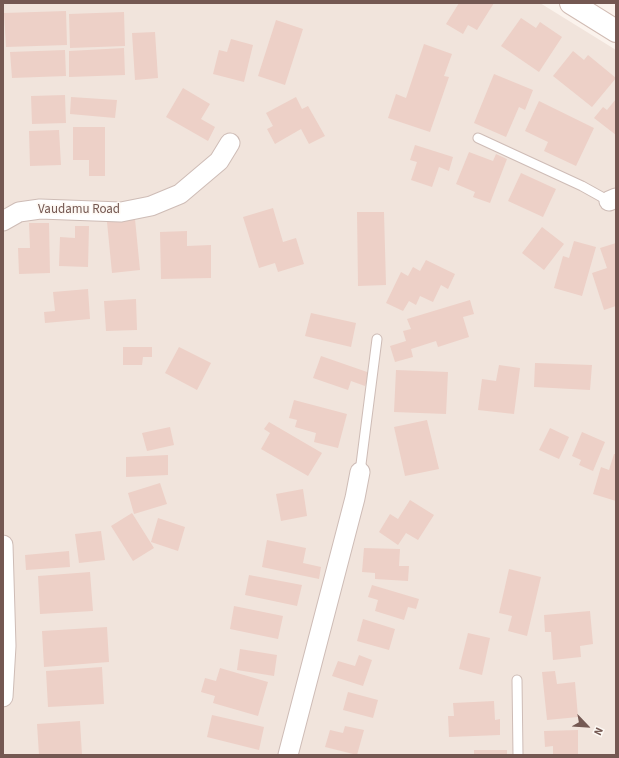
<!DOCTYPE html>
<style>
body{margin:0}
#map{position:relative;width:619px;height:758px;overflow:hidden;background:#fbf3ed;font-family:"Source Sans 3",sans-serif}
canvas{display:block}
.frame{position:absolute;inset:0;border:4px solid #745852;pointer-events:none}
.north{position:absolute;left:567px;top:706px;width:40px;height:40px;-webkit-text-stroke:3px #fdf8f3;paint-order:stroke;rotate:115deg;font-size:11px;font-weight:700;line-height:16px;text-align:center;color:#745852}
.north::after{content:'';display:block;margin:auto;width:14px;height:18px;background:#745852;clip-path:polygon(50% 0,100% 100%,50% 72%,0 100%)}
</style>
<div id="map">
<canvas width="619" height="758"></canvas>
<div class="frame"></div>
<div class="north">N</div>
</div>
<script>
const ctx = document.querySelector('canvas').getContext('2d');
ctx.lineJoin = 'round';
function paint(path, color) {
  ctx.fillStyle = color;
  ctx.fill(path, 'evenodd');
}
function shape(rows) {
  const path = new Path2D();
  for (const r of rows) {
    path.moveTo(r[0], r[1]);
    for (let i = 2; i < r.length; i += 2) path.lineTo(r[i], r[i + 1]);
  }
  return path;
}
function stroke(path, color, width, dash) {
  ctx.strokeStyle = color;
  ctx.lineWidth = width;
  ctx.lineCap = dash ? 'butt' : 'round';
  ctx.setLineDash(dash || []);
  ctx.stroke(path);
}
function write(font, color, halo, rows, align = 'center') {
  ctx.font = font + ' "Source Sans 3",sans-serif';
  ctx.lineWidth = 3;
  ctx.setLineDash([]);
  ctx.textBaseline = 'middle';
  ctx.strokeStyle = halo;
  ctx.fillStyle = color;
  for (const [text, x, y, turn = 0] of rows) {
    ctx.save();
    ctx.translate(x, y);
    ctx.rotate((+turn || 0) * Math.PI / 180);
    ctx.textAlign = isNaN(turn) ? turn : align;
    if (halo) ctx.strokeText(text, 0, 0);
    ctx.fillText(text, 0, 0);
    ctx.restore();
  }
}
const residential = shape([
 [3,3,540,3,616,50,616,755,3,755]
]);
const building = shape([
 [459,3,494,3,477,30,468,25,463,34,446,24],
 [66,11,67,45,6,47,4,13],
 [124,12,125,46,70,48,69,14],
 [521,18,536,28,540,22,562,37,539,72,501,46],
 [276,20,303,29,285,85,258,76],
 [155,32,158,78,135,80,132,33],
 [231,39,253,45,244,82,213,74,219,50,227,52],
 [424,44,452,54,444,76,449,77,430,132,388,118,396,94,406,98],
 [124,48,125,75,69,77,69,51],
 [65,50,66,76,12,78,10,52],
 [573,51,584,60,588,55,616,78,592,107,553,76],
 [494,74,533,90,525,110,519,107,506,137,474,123],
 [183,88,210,104,201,119,215,127,208,141,166,117],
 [65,95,66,123,32,124,31,96],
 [71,97,117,100,115,118,70,114],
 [296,97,302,109,308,106,325,136,309,144,301,129,275,144,267,129,273,126,266,113],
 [616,99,616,135,594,118,603,107,607,110],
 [539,101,594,128,576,166,544,151,548,142,525,131],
 [73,127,105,127,105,176,89,176,89,160,73,160],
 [59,130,61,165,30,166,29,131],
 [415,145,453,157,449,171,439,167,432,187,411,180,417,162,410,160],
 [469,152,493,161,496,154,507,159,490,203,473,197,475,192,456,184],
 [521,173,556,189,543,217,508,201],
 [273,208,283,242,296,238,304,264,278,272,275,263,259,268,243,217],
 [357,212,384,212,386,285,358,286],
 [135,219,140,270,112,273,107,222],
 [29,223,49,223,50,273,19,274,18,248,30,248],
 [75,226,89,226,88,267,59,266,60,237,75,238],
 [542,227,564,244,544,270,522,253],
 [187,231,187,246,211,245,211,278,161,279,160,232],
 [574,241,596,247,582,296,554,288,563,256,569,258],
 [616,243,616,306,604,310,592,273,607,268,600,248],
 [426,260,455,274,448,289,441,285,433,302,420,296,416,305,409,301,403,311,386,303,401,272,408,276,413,267,420,271],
 [88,289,90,319,45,323,44,312,55,311,53,292],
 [136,299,137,330,106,331,104,301],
 [470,300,474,314,463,317,469,337,438,347,436,341,411,349,413,357,395,362,390,346,406,341,403,331,411,329,407,319],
 [311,313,356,323,351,347,305,336],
 [123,347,152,347,152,357,143,357,142,365,123,365],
 [179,347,211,363,197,390,165,373],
 [321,356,370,373,365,386,351,381,348,390,313,378],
 [535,363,592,365,590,390,534,387],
 [499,365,520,368,514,414,478,410,482,379,496,381],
 [396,370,448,372,446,414,394,412],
 [294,400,347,414,338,448,314,442,316,433,295,427,297,420,289,418],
 [427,420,439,469,405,476,394,427],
 [269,422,322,453,308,476,261,449,270,433,264,429],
 [170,427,174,445,147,451,142,433],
 [550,428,569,437,559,459,539,450],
 [582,432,605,442,593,471,579,465,581,460,572,456],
 [614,454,616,454,616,501,593,494,601,467,609,470],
 [168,455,168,475,126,477,126,457],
 [160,483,167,504,134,514,128,493],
 [303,489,307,516,281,521,276,494],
 [410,500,434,515,418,540,406,533,398,545,379,532,390,514,398,519],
 [132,513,154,548,133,561,111,526],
 [158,518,185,527,178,551,151,542],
 [101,531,105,560,79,563,75,534],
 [267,540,306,548,303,563,321,567,319,579,262,567],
 [364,548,400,549,399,566,409,566,408,581,375,579,375,573,362,572],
 [69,551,70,567,26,570,25,555],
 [509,569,541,577,527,636,508,631,512,616,499,613],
 [90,572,93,611,40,614,38,576],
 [249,575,302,585,297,606,245,595],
 [372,585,419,599,416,609,408,607,404,620,375,611,378,600,368,597],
 [234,606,283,616,278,639,230,629],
 [590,611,593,644,580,646,581,657,553,660,551,632,545,632,544,615],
 [363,619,395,629,389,650,357,641],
 [107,627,109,662,44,667,42,631],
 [468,633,490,638,482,675,459,669],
 [240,649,277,655,274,676,237,670],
 [359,655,372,660,363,686,332,676,338,661,355,666],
 [102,667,104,704,48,707,46,671],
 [220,668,268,682,258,716,213,703,215,696,201,692,205,678,216,681],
 [555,671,557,684,575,682,578,717,547,720,542,672],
 [348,692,378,700,373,718,343,710],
 [494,701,495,720,500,719,500,735,449,737,448,716,454,716,453,703],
 [212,715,264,727,259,750,207,737],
 [80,721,82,755,39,755,37,724],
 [345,726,364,730,357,755,325,747,330,730,343,733],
 [578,730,578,755,553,755,553,746,545,747,544,731],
 [474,750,507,750,507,755,474,755]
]);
const lane = shape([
 [478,138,582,186,609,201],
 [360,472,377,339],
 [517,680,518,755]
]);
const street = shape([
 [609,201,616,198],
 [3,221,19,212,40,209,121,212,151,206,180,194,219,161,230,143],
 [3,545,6,646,3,697],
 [288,755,355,498,360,472]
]);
const secondary = shape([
 [571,3,616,31]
]);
const streetNames = [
 ["Vaudamu Road",79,210]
];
paint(residential, '#f1e4dc');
paint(building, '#edd0c7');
stroke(lane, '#cebcb6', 11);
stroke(street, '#cebcb6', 21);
stroke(secondary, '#d1bcb4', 24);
stroke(lane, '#fff', 9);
stroke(street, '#fff', 19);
stroke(secondary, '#fff', 22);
write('13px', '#745852', '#fdf8f3', streetNames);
</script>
